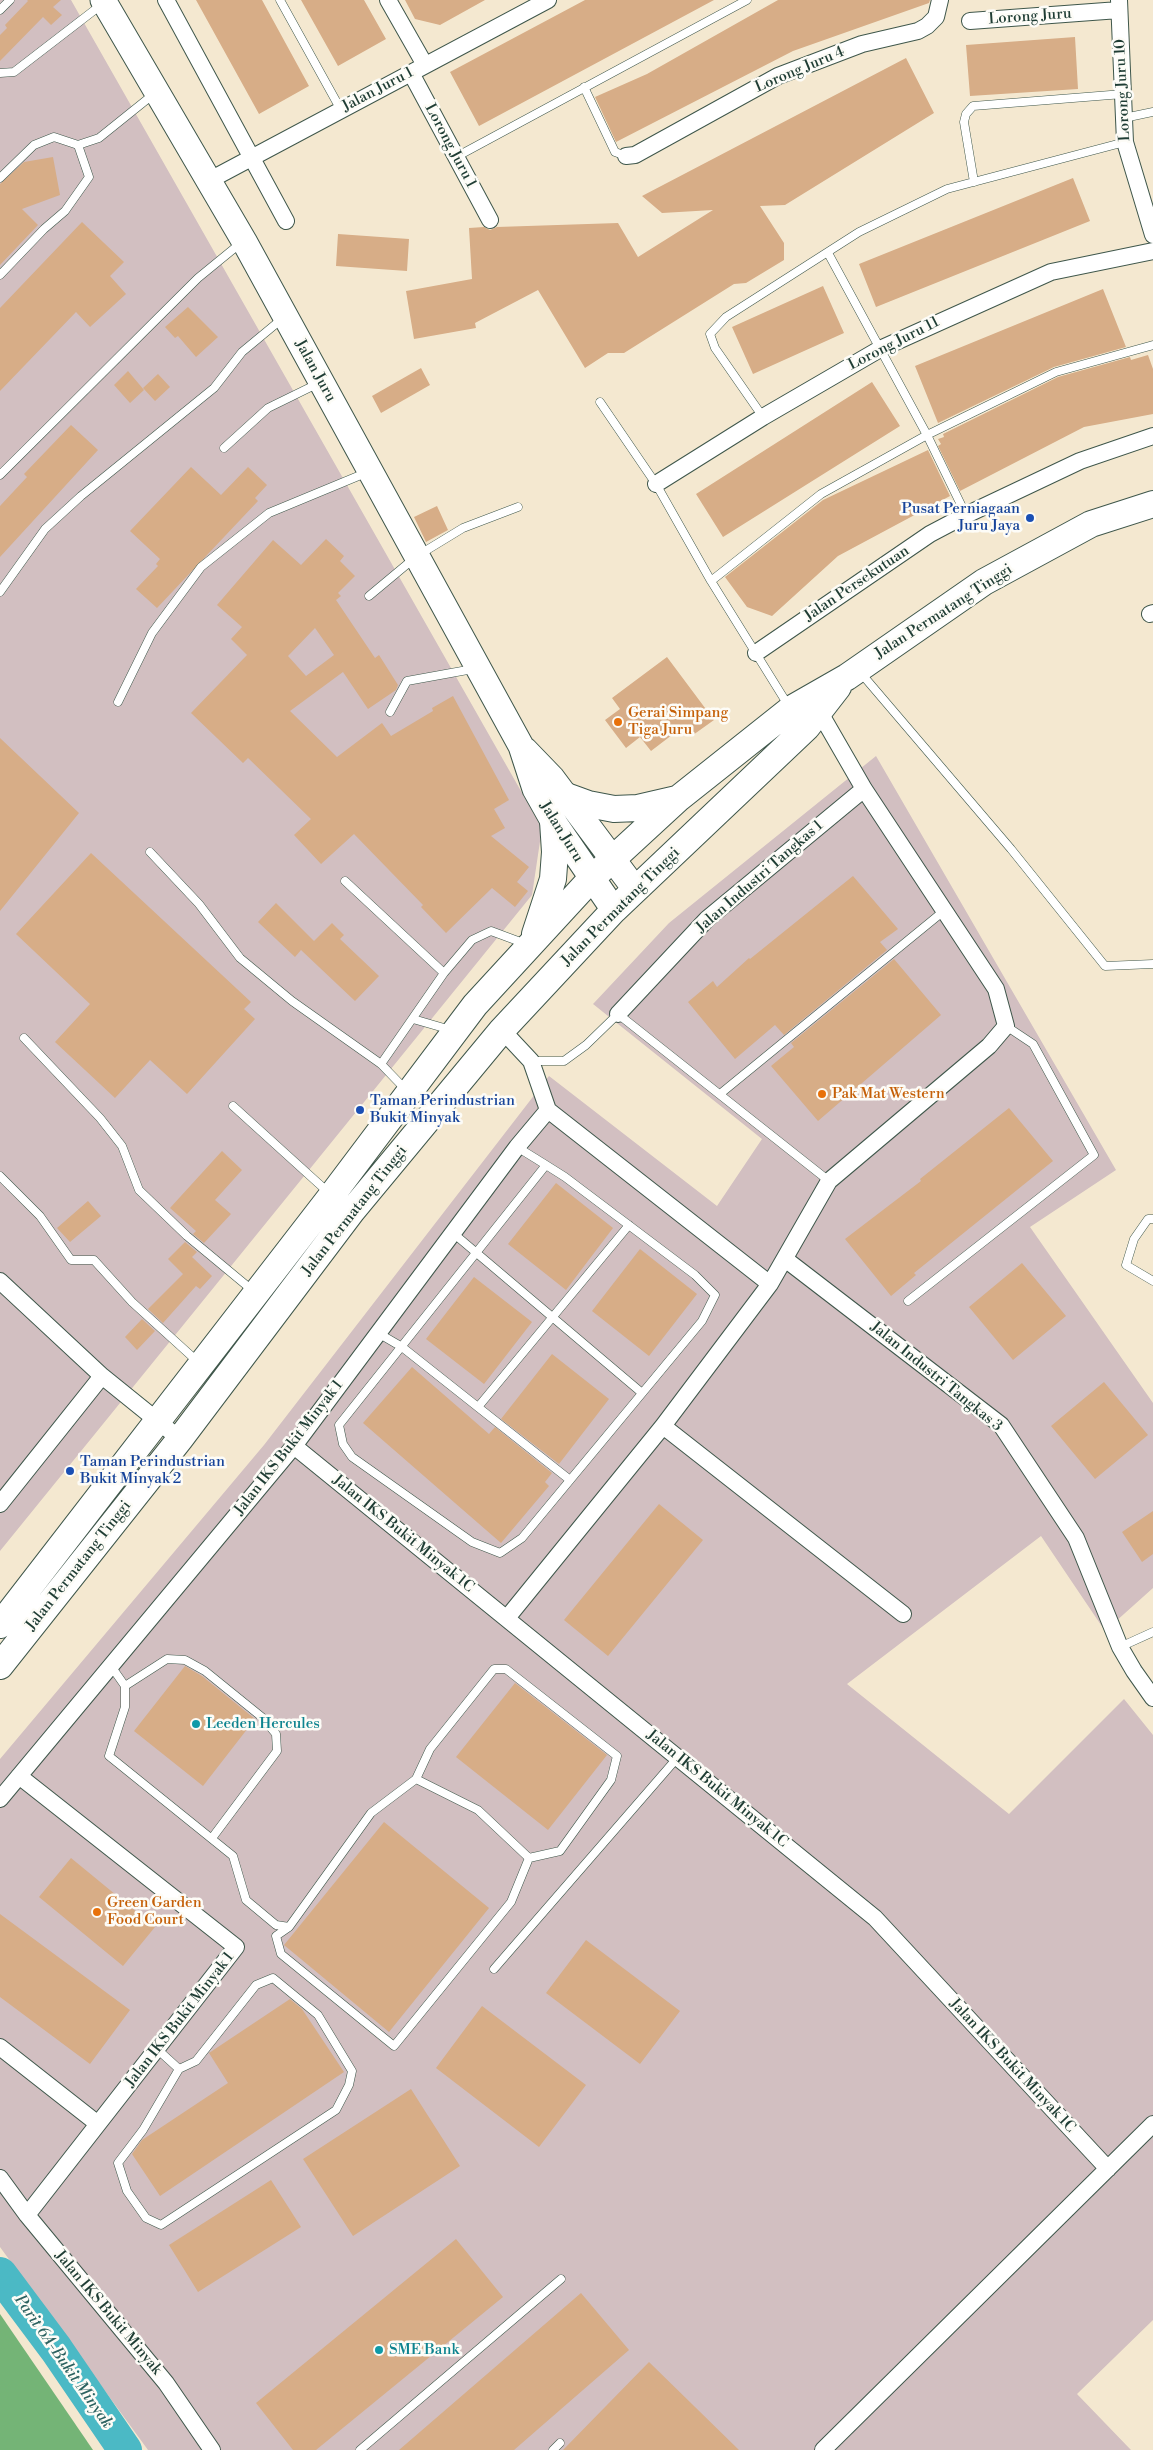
<!DOCTYPE html>
<style>
body{margin:0}
canvas{display:block;background:#f4e8d0}
</style>
<canvas width="1153" height="2450"></canvas>
<script>
const ctx = document.querySelector('canvas').getContext('2d');
ctx.lineJoin = 'round';
function paint(path, color) {
  ctx.fillStyle = color;
  ctx.fill(path, 'evenodd');
}
function shape(rows) {
  const path = new Path2D();
  for (const r of rows) {
    path.moveTo(r[0], r[1]);
    for (let i = 2; i < r.length; i += 2) path.lineTo(r[i], r[i + 1]);
  }
  return path;
}
function stroke(path, color, width, dash) {
  ctx.strokeStyle = color;
  ctx.lineWidth = width;
  ctx.lineCap = dash ? 'butt' : 'round';
  ctx.setLineDash(dash || []);
  ctx.stroke(path);
}
function write(font, color, halo, rows, align = 'center') {
  ctx.font = font + ' "Libre Bodoni",serif';
  ctx.lineWidth = 5;
  ctx.setLineDash([]);
  ctx.textBaseline = 'middle';
  ctx.strokeStyle = halo;
  ctx.fillStyle = color;
  for (const [text, x, y, turn = 0] of rows) {
    ctx.save();
    ctx.translate(x, y);
    ctx.rotate((+turn || 0) * Math.PI / 180);
    ctx.textAlign = isNaN(turn) ? turn : align;
    if (halo) ctx.strokeText(text, 0, 0);
    ctx.fillText(text, 0, 0);
    ctx.restore();
  }
}
const industrial = shape([
 [0,0,71,0,542,828,532,895,0,1551],
 [876,756,1116,1170,1030,1227,1153,1403,1153,1588,1105,1631,1041,1536,847,1684,1009,1814,1124,1699,1153,1735,1153,2320,1077,2394,1131,2450,148,2450,0,2247,0,1759,264,1445,549,1076,717,1206,762,1139,593,1004,669,923]
]);
const forest = shape([
 [0,2314,93,2450,0,2450]
]);
const river = shape([
 [0,2274,56,2349,125,2450]
]);
const building = shape([
 [27,0,61,0,53,7,62,15,51,25,43,17,0,61,0,35,7,28,5,25,28,1],
 [196,0,262,0,309,86,259,114],
 [301,0,364,0,386,39,338,66],
 [405,0,485,0,440,25,415,19],
 [585,0,714,0,479,126,450,72],
 [778,0,930,0,929,3,793,51,616,142,595,97,647,74],
 [1075,37,1078,89,970,96,966,45],
 [906,58,934,113,785,205,760,206,784,243,784,260,746,283,734,284,624,353,608,353,585,368,538,290,475,323,476,328,414,339,406,291,472,279,469,228,484,227,490,230,497,227,618,223,638,257,713,210,662,213,642,196],
 [53,157,60,195,22,209,38,225,0,265,0,184,24,162],
 [1073,178,1090,221,876,307,859,264],
 [82,222,124,262,110,276,126,294,90,327,76,312,0,391,0,308],
 [338,234,409,239,407,271,336,266],
 [823,286,844,333,753,374,732,327],
 [1103,289,1126,347,1054,367,938,423,915,366],
 [188,307,218,337,196,357,178,336,175,338,165,327],
 [1148,355,1153,369,1153,414,1084,427,960,491,938,446,941,444,938,439,944,437,943,434,1058,377,1130,357,1131,360],
 [421,368,430,385,381,413,372,396],
 [128,371,144,390,130,403,114,385],
 [158,374,170,387,155,401,143,388],
 [872,382,900,426,723,537,696,494],
 [71,425,98,450,0,557,0,506,27,477,24,474],
 [928,450,950,496,838,556,772,616,747,607,725,577,823,500],
 [191,467,221,495,248,467,267,485,255,498,258,501,157,608,136,589,158,566,156,564,160,559,130,531],
 [437,506,448,530,426,542,414,517],
 [326,539,344,556,340,561,355,576,338,593,341,596,336,600,375,658,379,655,398,685,396,690,368,709,343,672,290,711,337,757,382,723,391,736,433,711,432,708,453,696,509,800,494,809,505,828,491,836,529,867,517,882,528,891,515,907,492,888,446,933,421,907,423,905,354,834,321,864,294,835,311,819,248,758,243,763,191,713,247,655,231,639,242,627,217,605,273,540,301,565],
 [315,628,334,655,306,676,288,656],
 [667,657,714,720,693,735,685,725,651,751,640,737,626,748,605,720,620,709,612,698],
 [0,738,79,813,0,911],
 [91,853,251,1002,244,1009,255,1019,187,1094,150,1060,115,1098,55,1042,90,1004,16,934],
 [853,876,898,929,880,942,887,950,784,1035,775,1025,735,1059,688,1002,713,981,717,987,749,958,750,959],
 [276,903,314,941,332,923,344,935,340,939,379,976,355,1001,301,950,295,957,258,922],
 [894,959,941,1015,818,1121,771,1066,794,1047,791,1043],
 [1009,1108,1053,1161,914,1273,916,1275,891,1296,845,1239,921,1181,920,1179],
 [222,1151,242,1170,215,1200,231,1214,204,1243,193,1234,196,1231,170,1208],
 [556,1183,613,1228,566,1290,508,1244],
 [88,1201,101,1216,70,1242,57,1228],
 [185,1242,197,1252,192,1257,212,1276,200,1289,196,1286,163,1323,148,1309,183,1274,168,1259],
 [640,1249,697,1294,649,1356,592,1311],
 [1022,1263,1066,1316,1013,1360,969,1307],
 [474,1277,532,1322,484,1384,426,1339],
 [142,1319,155,1331,137,1350,125,1337],
 [552,1354,609,1399,559,1464,501,1419],
 [412,1367,489,1434,495,1427,552,1473,545,1482,549,1486,501,1543,363,1423],
 [1104,1382,1148,1435,1095,1479,1051,1426],
 [659,1504,703,1540,608,1656,564,1620],
 [1153,1511,1153,1554,1142,1562,1122,1532],
 [185,1666,202,1676,255,1719,203,1786,134,1731],
 [515,1683,607,1755,548,1830,456,1757],
 [384,1822,489,1908,389,2032,284,1945],
 [71,1858,155,1927,123,1966,39,1897],
 [0,1914,130,2010,90,2064,0,1997],
 [586,1940,680,2011,640,2064,546,1993],
 [290,1999,302,2009,344,2072,160,2196,132,2154,142,2140,228,2083,209,2053],
 [482,2006,586,2085,539,2147,436,2068],
 [411,2089,460,2166,353,2236,303,2159],
 [271,2180,301,2227,198,2292,169,2245],
 [456,2239,503,2297,316,2450,293,2450,256,2403],
 [581,2293,629,2350,514,2450,399,2450],
 [649,2362,739,2450,563,2450]
]);
const service = shape([
 [280,0,341,110],
 [0,10,10,0],
 [0,73,14,72,101,5],
 [584,87,615,152,626,156],
 [1124,118,1153,112],
 [456,157,747,0],
 [0,178,34,145,54,137,78,145,99,138,155,93],
 [974,182,964,122,966,114,973,106,1123,94],
 [828,253,927,435,966,515],
 [0,275,44,229,65,211,89,177,78,145],
 [600,402,656,484,711,581,788,705],
 [763,417,715,348,710,334,726,317,859,232,947,189,1125,142],
 [224,448,268,408,319,383],
 [0,475,198,278,242,242],
 [711,581,821,494,927,435,1056,372,1153,345],
 [0,592,45,529,81,496,214,388,242,352,283,318],
 [369,596,417,556,463,528,518,507],
 [860,672,1011,849,1105,966,1153,964],
 [118,702,152,633,201,567,269,513,368,472],
 [390,712,407,681,473,669],
 [150,852,199,904,240,958,292,1001,381,1064,407,1091],
 [345,881,444,973],
 [413,1019,451,1030],
 [24,1038,100,1118,122,1146,139,1190,187,1236,252,1290],
 [531,1061,564,1061,586,1045,618,1014,829,1181],
 [381,1064,444,973,472,940,491,931,526,944],
 [720,1094,945,910],
 [233,1106,329,1193],
 [517,1147,546,1165,565,1177,695,1275,715,1295,702,1321,522,1538,500,1553,472,1542,352,1457,343,1444,339,1425,546,1165],
 [0,1176,40,1216,71,1260,94,1260,132,1302,198,1362],
 [1153,1219,1148,1219,1134,1239,1126,1265,1153,1281],
 [453,1233,642,1393],
 [908,1301,1094,1155,1033,1044,1006,1026],
 [378,1333,402,1347,570,1480],
 [478,1407,629,1225],
 [1120,1647,1153,1632],
 [111,1666,125,1686,125,1707,109,1756,233,1856,246,1900,276,1925,289,1927,276,1936,281,1954,394,2046,511,1902,529,1858],
 [125,1686,167,1659,185,1660,205,1671,263,1718,276,1734,277,1751,212,1838],
 [416,1779,478,1810,529,1858],
 [289,1927,371,1813,416,1779,430,1749,494,1669,506,1669,617,1756,611,1780,560,1851,529,1858],
 [494,1969,678,1757],
 [157,2049,179,2069,196,2061,256,1985,273,1978,318,2015,352,2071,349,2085,336,2110,161,2225,146,2218,127,2191,118,2163,143,2130,179,2069],
 [360,2450,561,2279],
 [553,2450,560,2443]
]);
const minor = shape([
 [166,0,286,221],
 [388,0,425,65],
 [1119,0,1125,142,1153,235],
 [970,21,1119,10],
 [411,73,490,220],
 [626,156,635,155,778,76,862,44,918,31,927,26,936,17,940,0],
 [208,181,548,0],
 [656,484,763,417,880,349,1051,272,1153,251],
 [1150,614,1153,613],
 [756,653,930,534,966,515,1080,461,1153,436],
 [618,1014,707,919,864,789],
 [502,1030,531,1061,548,1110,770,1284],
 [785,1259,1001,1425,1076,1538,1120,1647,1134,1671,1153,1698],
 [0,1281,102,1376,180,1439],
 [663,1426,903,1614],
 [294,1446,875,1918,1108,2169],
 [0,1504,102,1376],
 [507,1618,663,1426,770,1284,829,1181,989,1046,1006,1026,996,989,864,789,819,711],
 [19,1776,236,1947,27,2215],
 [0,1799,294,1446,517,1147,548,1110],
 [0,2047,98,2124],
 [0,2178,27,2215,166,2383,212,2450],
 [823,2450,1153,2124]
]);
const primary = shape([
 [103,0,244,241,521,746,535,789,553,821,614,910],
 [525,750,552,778,635,889]
]);
const trunk = shape([
 [566,796,588,804,614,809,638,808,677,799],
 [535,934,553,879,555,852,553,821],
 [0,1625,332,1195,475,1005,591,879,679,798,791,709,847,677,984,582,1091,524,1153,504],
 [0,1666,180,1439,352,1211,502,1030,614,910,807,727,838,687]
]);
const markers = [
 [1030,518,5,"#1a4fb4"],
 [618,722,5,"#e8710a"],
 [822,1094,5,"#e8710a"],
 [360,1110,5,"#1a4fb4"],
 [70,1471,5,"#1a4fb4"],
 [196,1724,5,"#0f9aa8"],
 [97,1912,5,"#e8710a"],
 [379,2350,5,"#0f9aa8"]
];
const streetNames = [
 ["Lorong Juru",1030,17,-4],
 ["Lorong Juru 4",800,70,-23],
 ["Jalan Juru 1",378,90,-28],
 ["Lorong Juru 10",1123,90,-93],
 ["Lorong Juru 1",450,146,62],
 ["Lorong Juru 11",894,344,-27],
 ["Jalan Juru",315,371,61],
 ["Jalan Persekutuan",857,584,-34],
 ["Jalan Permatang Tinggi",944,612,-33],
 ["Jalan Juru",561,832,58],
 ["Jalan Industri Tangkas 1",760,877,-41],
 ["Jalan Permatang Tinggi",621,907,-45],
 ["Jalan Permatang Tinggi",355,1211,-52],
 ["Jalan Industri Tangkas 3",936,1377,39],
 ["Jalan IKS Bukit Minyak 1",289,1448,-52],
 ["Jalan IKS Bukit Minyak 1C",403,1534,39],
 ["Jalan Permatang Tinggi",79,1566,-52],
 ["Jalan IKS Bukit Minyak 1C",717,1789,39],
 ["Jalan IKS Bukit Minyak 1",180,2020,-52],
 ["Jalan IKS Bukit Minyak 1C",1012,2066,47],
 ["Jalan IKS Bukit Minyak",108,2313,50]
];
const transitNames = [
 ["Pusat Perniagaan",1020,509,"right"],
 ["Juru Jaya",1020,526,"right"],
 ["Taman Perindustrian",370,1101],
 ["Bukit Minyak",370,1118],
 ["Taman Perindustrian",80,1462],
 ["Bukit Minyak 2",80,1479]
];
const foodNames = [
 ["Gerai Simpang",628,713],
 ["Tiga Juru",628,730],
 ["Pak Mat Western",832,1094],
 ["Green Garden",107,1903],
 ["Food Court",107,1920]
];
const cultureNames = [
 ["Leeden Hercules",206,1724],
 ["SME Bank",389,2350]
];
const waterNames = [
 ["Parit 6A-Bukit Minyak",63,2362,55]
];
paint(industrial, '#d2bfc1');
paint(forest, '#74b476');
stroke(river, '#4bb9c5', 34);
paint(building, '#d7ad87');
stroke(service, '#3f574b', 9);
stroke(minor, '#3f574b', 18);
stroke(primary, '#3f574b', 27);
stroke(trunk, '#3f574b', 28);
stroke(service, '#fff', 8);
stroke(minor, '#fff', 16);
stroke(primary, '#fff', 25);
stroke(trunk, '#fff', 26);
for (const [x, y, r, color] of markers) {
  const dot = new Path2D();
  dot.arc(x, y, r, 0, 2 * Math.PI);
  ctx.fillStyle = color;
  ctx.fill(dot);
  stroke(dot, '#fdfcf7', 2);
}
write('15px', '#1f3d34', '#fdfcf7', streetNames);
write('15px', '#164399', '#fdfcf7', transitNames, 'left');
write('15px', '#c56008', '#fdfcf7', foodNames, 'left');
write('15px', '#0d838f', '#fdfcf7', cultureNames, 'left');
write('italic 16px', '#2c6260', '#fdfcf7', waterNames);
</script>
